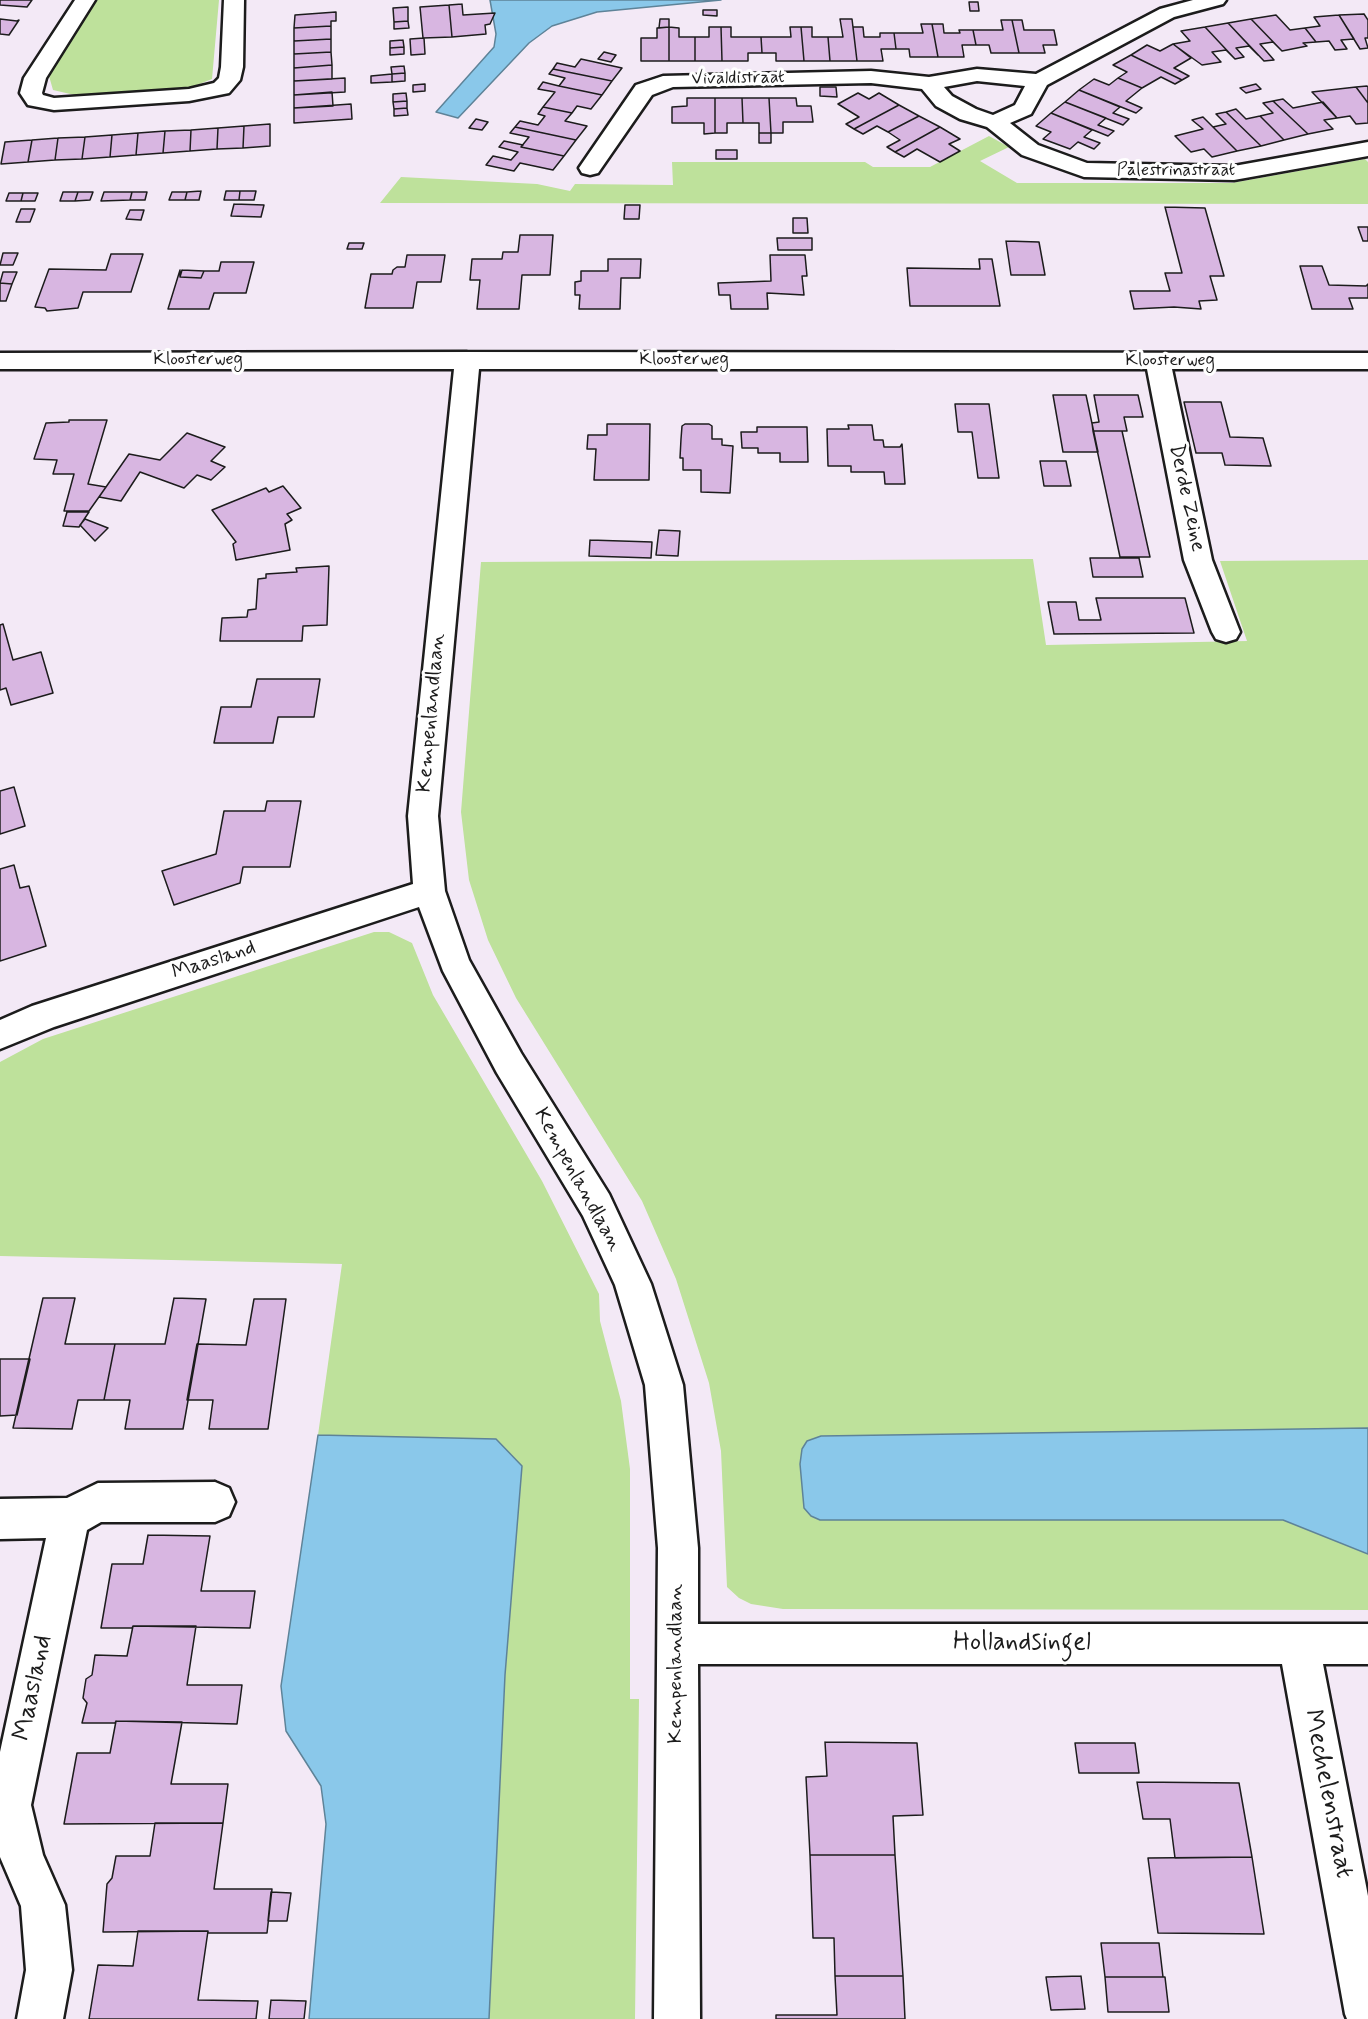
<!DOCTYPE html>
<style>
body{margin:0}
canvas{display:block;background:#f3e9f6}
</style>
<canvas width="1368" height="2019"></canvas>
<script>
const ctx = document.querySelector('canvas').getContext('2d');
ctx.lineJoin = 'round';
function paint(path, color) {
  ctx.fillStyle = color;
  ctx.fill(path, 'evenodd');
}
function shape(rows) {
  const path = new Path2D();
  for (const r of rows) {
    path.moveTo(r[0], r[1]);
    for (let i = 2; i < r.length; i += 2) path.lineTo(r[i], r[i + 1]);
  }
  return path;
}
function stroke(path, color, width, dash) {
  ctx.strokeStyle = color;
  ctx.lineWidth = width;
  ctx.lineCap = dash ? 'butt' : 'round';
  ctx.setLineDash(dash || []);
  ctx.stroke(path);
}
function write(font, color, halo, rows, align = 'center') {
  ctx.font = font + ' Mynerve,sans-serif';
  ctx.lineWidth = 6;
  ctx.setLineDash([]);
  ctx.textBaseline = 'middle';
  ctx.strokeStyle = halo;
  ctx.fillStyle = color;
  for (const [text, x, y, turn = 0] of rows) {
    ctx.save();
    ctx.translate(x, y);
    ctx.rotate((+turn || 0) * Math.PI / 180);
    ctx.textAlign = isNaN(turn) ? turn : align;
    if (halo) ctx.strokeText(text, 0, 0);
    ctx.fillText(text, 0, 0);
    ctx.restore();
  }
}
const green = shape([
 [97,0,219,0,212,79,192,87,79,96,53,90,49,76],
 [989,136,1009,147,980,161,1017,183,1232,183,1365,159,1368,162,1368,204,380,203,401,177,537,184,570,191,575,184,673,185,672,162,865,162,873,167,930,167],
 [1033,559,1046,645,1247,641,1220,561,1368,560,1368,1428,821,1436,1196,1520,1283,1520,1368,1554,1368,1610,783,1609,751,1604,739,1598,727,1587,721,1451,709,1383,676,1279,642,1201,516,998,488,940,469,880,461,812,481,562],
 [374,932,389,932,412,943,433,995,542,1181,599,1294,600,1321,621,1401,630,1469,630,1699,639,1699,635,2019,489,2019,505,1675,522,1466,496,1439,318,1435,342,1264,0,1256,0,1062,43,1039]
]);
const water = shape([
 [490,0,721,0,597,12,552,26,529,43,458,118,436,112,494,47,496,34,490,0],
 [1368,1428,1368,1554,1283,1520,820,1520,811,1516,804,1508,800,1464,802,1449,807,1441,821,1436,1368,1428],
 [318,1435,496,1439,522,1466,505,1675,489,2019,309,2019,326,1824,321,1786,286,1731,281,1686,318,1435]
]);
const building = shape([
 [0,0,32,0,27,7,0,5,0,0],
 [969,2,978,2,979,11,970,11,969,2],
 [462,4,463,15,495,13,490,24,485,25,486,34,452,37,449,5,462,4],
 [449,5,452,37,423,38,420,7,449,5],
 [408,7,408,21,394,22,393,8,408,7],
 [703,10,717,10,717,16,703,15,703,10],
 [336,12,336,21,331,21,331,26,294,28,295,15,336,12],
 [1364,14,1368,20,1368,38,1365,38,1368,48,1360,49,1339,15,1364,14],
 [1276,15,1290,30,1305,28,1316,42,1303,43,1307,46,1282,51,1251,19,1276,15],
 [1339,15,1354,39,1341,40,1347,49,1335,50,1329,41,1316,42,1305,28,1320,26,1314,17,1339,15],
 [0,19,17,21,19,20,9,35,0,34,0,19],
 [660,19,669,19,669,27,659,28,660,19],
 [840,19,852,19,857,61,830,61,828,37,843,37,840,19],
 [1251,19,1282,51,1273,42,1260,44,1274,60,1264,61,1228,23,1251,19],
 [1001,20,1012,20,1019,53,991,53,989,45,976,45,973,30,1003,30,1001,20],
 [1012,20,1022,20,1024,30,1054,30,1057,45,1043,45,1045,53,1019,53,1012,20],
 [408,21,409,28,394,29,394,22,408,21],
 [1228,23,1258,55,1249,46,1236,48,1244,57,1235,59,1205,27,1228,23],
 [921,24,932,24,938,57,910,57,909,49,896,49,894,33,923,33,921,24],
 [932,24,943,24,944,33,960,33,959,30,973,30,976,45,962,45,964,57,938,57,932,24],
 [331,26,331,39,294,41,294,28,331,26],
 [669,27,679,28,679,37,695,37,695,61,669,61,669,27],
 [669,27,669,61,641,61,641,38,657,38,657,28,669,27],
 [709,27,721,27,722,61,695,61,695,37,709,37,709,27],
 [721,27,731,27,731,37,761,37,762,53,748,53,748,61,722,61,721,27],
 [790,27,801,27,804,61,776,61,776,53,762,53,761,37,791,37,790,27],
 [801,27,812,27,812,37,828,37,830,61,804,61,801,27],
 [853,27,863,27,864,37,880,37,880,33,894,33,896,49,881,49,883,61,857,61,853,27],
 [1205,27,1235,59,1226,50,1212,52,1221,62,1202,65,1173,44,1190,41,1181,31,1205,27],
 [424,38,425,54,411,55,410,39,424,38],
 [331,39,331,52,294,54,294,41,331,39],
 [403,40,404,47,390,48,390,41,403,40],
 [1173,44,1191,58,1174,68,1189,76,1182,80,1131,55,1147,45,1160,51,1173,44],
 [404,47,404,54,390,55,390,48,404,47],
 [331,52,332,65,294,68,294,54,331,52],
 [604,52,616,55,611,62,598,59,604,52],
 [1131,55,1182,80,1175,84,1161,77,1142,88,1118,78,1127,72,1113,65,1131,55],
 [581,59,622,68,612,81,553,69,557,63,575,67,581,59],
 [332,65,332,79,294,81,294,68,332,65],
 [404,66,405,73,392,74,391,67,404,66],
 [553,69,612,81,602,95,559,86,565,78,549,74,553,69],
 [405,73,405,81,392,82,392,74,405,73],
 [392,74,392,82,371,83,371,76,392,74],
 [345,78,345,92,294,95,294,81,345,78],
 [1118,78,1142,88,1126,101,1142,108,1136,113,1079,90,1094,79,1109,85,1118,78],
 [543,82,559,86,602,95,591,109,577,106,572,113,543,107,555,92,538,89,543,82],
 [425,84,425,91,413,92,413,85,425,84],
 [1256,84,1261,89,1246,93,1240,88,1256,84],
 [1367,86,1368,87,1368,103,1356,87,1367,86],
 [820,87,836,87,837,97,820,96,820,87],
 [1356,87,1368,103,1368,123,1356,124,1350,116,1337,118,1312,92,1356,87],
 [1079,90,1120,107,1113,113,1129,119,1123,125,1065,102,1079,90],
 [332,92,333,106,294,108,294,95,332,92],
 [406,93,407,101,393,102,393,94,406,93],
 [858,93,869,99,879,93,899,105,854,129,846,124,859,117,838,104,858,93],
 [687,98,715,98,715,133,704,134,704,123,672,123,672,107,687,106,687,98],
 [715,98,742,98,743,123,727,123,727,133,715,133,715,98],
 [742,98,769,98,771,133,759,133,759,123,743,123,742,98],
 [769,98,796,98,797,106,811,106,813,122,783,122,783,133,771,133,769,98],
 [1283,99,1293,108,1323,102,1337,118,1324,120,1333,129,1308,134,1273,101,1283,99],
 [407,101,407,108,394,109,393,102,407,101],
 [1273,101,1308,134,1284,140,1260,116,1273,113,1263,103,1273,101],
 [1065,102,1106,118,1098,125,1114,131,1108,136,1051,113,1065,102],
 [351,104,352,119,294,123,294,108,351,104],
 [899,105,919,116,888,132,877,126,863,134,854,129,899,105],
 [543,107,572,113,565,121,587,126,576,140,515,127,520,121,538,125,545,116,538,114,543,107],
 [407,108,408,115,394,116,394,109,407,108],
 [1236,109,1246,119,1260,116,1284,140,1261,146,1226,112,1236,109],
 [1226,112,1261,146,1237,151,1213,127,1226,124,1216,114,1226,112],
 [1051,113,1092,130,1084,137,1100,143,1094,149,1078,142,1070,149,1043,139,1051,132,1036,126,1051,113],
 [919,116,940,127,895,152,887,147,900,140,888,132,919,116],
 [1203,117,1237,151,1212,157,1204,149,1191,152,1175,136,1203,129,1192,120,1203,117],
 [476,119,488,122,482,130,469,128,476,119],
 [270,124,270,146,243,148,244,126,270,124],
 [244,126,243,148,217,149,218,128,244,126],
 [515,127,576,140,564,156,521,147,529,137,510,133,515,127],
 [940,127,960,139,949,144,960,151,940,162,917,149,904,157,895,152,940,127],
 [218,128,217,149,190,151,191,130,218,128],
 [191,130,190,151,163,153,165,131,191,130],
 [165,131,163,153,136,155,138,133,165,131],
 [138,133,136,155,110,157,112,135,138,133],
 [759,133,771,133,771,143,759,143,759,133],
 [112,135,110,157,82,159,85,137,112,135],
 [85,137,82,159,55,160,58,138,85,137],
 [58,138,55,160,28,162,32,140,58,138],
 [32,140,28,162,1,164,5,142,32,140],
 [504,141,523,145,521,147,564,156,553,170,520,163,514,171,486,165,493,156,511,160,518,152,499,147,504,141],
 [716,150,737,150,737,159,716,159,716,150],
 [201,191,199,200,185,200,187,192,201,191],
 [226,191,240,191,239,200,224,200,226,191],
 [240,191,256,191,254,200,239,200,240,191],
 [63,192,78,192,75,201,60,201,63,192],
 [78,192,93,192,90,200,75,201,78,192],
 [104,192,132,192,130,200,101,201,104,192],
 [132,192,147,192,145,200,130,200,132,192],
 [172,192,187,192,185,200,169,200,172,192],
 [9,193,23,193,21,201,6,201,9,193],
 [23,193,38,193,35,201,21,201,23,193],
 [234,204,264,205,261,217,231,216,234,204],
 [625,205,640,205,639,219,624,219,625,205],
 [1165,207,1205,208,1224,276,1210,276,1217,300,1199,301,1201,309,1174,307,1134,309,1130,291,1170,291,1165,273,1182,273,1165,207],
 [21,209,35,209,30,222,16,222,21,209],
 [130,210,144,210,141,220,126,219,130,210],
 [793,218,807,218,808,233,793,233,793,218],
 [1358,227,1368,227,1368,241,1363,241,1358,227],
 [520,235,553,235,550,275,522,275,519,309,477,309,480,280,470,280,472,259,502,259,503,252,518,252,520,235],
 [777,238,812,238,812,250,778,250,777,238],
 [1006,241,1039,242,1045,275,1011,275,1006,241],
 [349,243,364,243,362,249,347,249,349,243],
 [3,253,18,253,13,265,0,265,3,253],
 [111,254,143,254,131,292,83,292,78,308,47,311,45,308,35,307,49,269,106,270,111,254],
 [407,255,445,255,441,282,417,282,413,308,365,308,371,274,392,274,393,270,397,267,405,267,407,255],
 [770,255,805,255,807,276,802,276,804,295,767,293,768,309,731,309,730,295,719,295,718,283,771,281,770,255],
 [608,259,641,259,640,278,621,278,620,309,579,309,580,295,575,295,575,282,581,281,581,271,608,271,608,259],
 [979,259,992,259,1000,306,910,306,907,268,980,269,979,259],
 [221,262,254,262,246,293,214,293,209,309,168,309,180,270,180,277,201,278,204,271,219,271,221,262],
 [1300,266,1322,266,1329,285,1366,286,1368,284,1368,298,1349,298,1353,309,1312,309,1300,266],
 [182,270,204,271,201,278,180,277,182,270],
 [3,272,17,272,12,284,0,283,3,272],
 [0,283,12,284,6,301,0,301,0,283],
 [1053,395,1086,395,1098,452,1063,452,1053,395],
 [1094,395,1138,395,1143,417,1124,417,1127,431,1093,431,1092,423,1099,422,1094,395],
 [1184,402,1221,402,1230,437,1263,438,1271,466,1225,465,1222,453,1196,453,1184,402],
 [955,404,989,404,999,478,978,478,972,432,958,432,955,404],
 [69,420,107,420,88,484,106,487,89,511,64,511,74,474,53,474,57,460,34,459,46,423,69,422,69,420],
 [607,424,650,424,649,480,594,480,596,449,587,449,588,435,607,435,607,424],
 [685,424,709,424,712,426,712,439,722,439,722,445,733,446,730,493,701,492,701,470,683,470,683,458,680,458,681,439,682,426,685,424],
 [848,425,872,425,874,440,883,440,884,447,900,447,902,444,905,484,885,484,884,472,851,472,851,466,828,466,827,429,849,429,848,425],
 [757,427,807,427,808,462,780,462,780,453,758,453,758,448,742,448,741,432,757,432,757,427],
 [1093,431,1122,431,1150,557,1120,557,1093,431],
 [187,433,225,447,211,461,225,467,211,480,197,475,184,488,140,472,121,501,99,497,129,454,160,460,187,433],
 [1040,461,1066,461,1071,486,1044,486,1040,461],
 [283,486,301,508,287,514,292,520,285,524,290,550,236,560,233,544,236,542,212,510,266,488,269,492,283,486],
 [67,512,89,512,79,527,63,526,67,512],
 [85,519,108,528,95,541,80,525,85,519],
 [659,530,680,531,678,556,656,555,659,530],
 [590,540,652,542,651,558,589,556,590,540],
 [1090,558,1139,558,1143,577,1093,577,1090,558],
 [329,566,327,625,303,626,302,641,220,641,222,618,247,617,248,610,256,609,258,579,266,578,266,574,297,572,296,568,329,566],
 [1096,598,1185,598,1194,633,1054,634,1048,602,1076,602,1079,620,1101,620,1096,598],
 [3,624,13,660,41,652,53,693,11,705,6,688,0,690,0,625,3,624],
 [257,679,320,679,314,717,278,717,273,743,214,743,221,707,251,707,257,679],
 [14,787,25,826,0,834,0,791,14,787],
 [267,801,301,801,290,867,243,867,240,883,174,905,162,871,216,854,224,811,265,811,267,801],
 [14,865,20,888,29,886,46,946,0,961,0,869,14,865],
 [43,1298,75,1298,65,1344,115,1344,104,1400,78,1400,72,1429,13,1428,43,1298],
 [174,1298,206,1299,183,1429,125,1429,130,1400,104,1400,115,1344,165,1344,174,1298],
 [254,1299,286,1299,268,1429,209,1429,213,1400,187,1400,197,1344,246,1345,254,1299],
 [0,1359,30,1359,17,1415,0,1416,0,1359],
 [148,1535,210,1536,201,1591,255,1591,250,1628,133,1626,132,1628,101,1628,112,1564,143,1564,148,1535],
 [133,1626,196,1626,187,1685,242,1685,237,1724,116,1721,115,1723,82,1723,87,1703,83,1698,86,1679,92,1675,95,1655,127,1656,133,1626],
 [116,1721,182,1722,171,1784,228,1784,223,1823,64,1824,77,1753,110,1753,116,1721],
 [825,1742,917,1743,923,1815,893,1816,895,1855,810,1855,806,1777,827,1776,825,1742],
 [1075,1743,1135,1743,1139,1773,1079,1773,1075,1743],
 [1137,1782,1239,1783,1252,1857,1175,1858,1170,1819,1143,1819,1137,1782],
 [155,1823,223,1823,214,1889,272,1889,267,1933,208,1933,208,1931,103,1932,107,1884,112,1878,116,1856,150,1856,155,1823],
 [810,1855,895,1855,903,1976,835,1976,834,1938,813,1938,810,1855],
 [1252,1857,1264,1934,1158,1933,1148,1858,1252,1857],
 [271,1892,291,1893,287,1921,268,1921,271,1892],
 [138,1931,208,1931,198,2000,258,2001,256,2019,89,2019,98,1965,133,1966,138,1931],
 [1101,1943,1159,1943,1163,1977,1105,1977,1101,1943],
 [835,1976,903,1976,905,2019,776,2019,776,2015,837,2015,835,1976],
 [1081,1976,1085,2009,1051,2010,1046,1977,1081,1976],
 [1105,1977,1165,1977,1169,2012,1108,2012,1105,1977],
 [271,2000,306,2001,304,2019,269,2019,271,2000]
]);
const street = shape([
 [75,0,95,0,46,78,42,93,43,95,54,98,189,89,214,83,219,78,221,67,224,0,244,0,243,67,240,80,229,93,189,101,54,110,28,105,20,93,24,78,75,0],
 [1193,0,1226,0,1223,4,1174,17,1047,85,1031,114,1010,123,1038,145,1087,163,1234,166,1368,142,1368,156,1234,180,1084,177,1022,155,987,127,960,119,936,106,922,89,871,83,673,87,652,95,598,173,590,175,582,173,579,168,636,85,663,76,871,71,929,77,977,69,1036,74,1160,9,1193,0],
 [977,81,1025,86,1015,105,993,115,976,109,952,96,944,87,977,81],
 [467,352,1368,353,1368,369,1172,369,1212,560,1240,632,1236,639,1226,642,1216,639,1212,632,1184,560,1147,369,479,369,438,816,445,891,469,960,521,1053,609,1194,651,1284,683,1385,698,1548,698,1624,1368,1624,1368,1664,1323,1664,1368,1896,1368,2019,1347,2019,1345,2014,1282,1664,698,1664,700,2019,654,2019,658,1548,645,1385,615,1285,583,1216,497,1073,443,971,419,907,54,1027,0,1049,0,1020,32,1006,413,884,408,816,454,369,0,369,0,353,467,352],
 [215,1482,229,1488,235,1502,229,1516,215,1522,101,1522,87,1530,31,1805,43,1855,65,1905,72,1970,63,2019,17,2019,26,1970,21,1906,0,1857,0,1752,46,1538,0,1539,0,1499,67,1498,98,1483,215,1482]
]);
const farStreetnames = [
 ["Vivaldistraat",738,79,-1],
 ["Palestrinastraat",1176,171],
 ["Kloosterweg",198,360],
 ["Kloosterweg",684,360],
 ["Kloosterweg",1170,361]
];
const streetNames = [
 ["Derde Zeine",1186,498,78],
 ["Kempenlandlaan",432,713,-85],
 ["Maasland",214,961,-18],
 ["Kempenlandlaan",577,1180,61],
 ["Kempenlandlaan",677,1664,-90]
];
const nearStreetnames = [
 ["Hollandsingel",1022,1644],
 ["Maasland",34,1688,-78],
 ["Mechelenstraat",1327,1794,79]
];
paint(green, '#bee19b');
paint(water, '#8ac8ea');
stroke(water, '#5e8398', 1.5);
paint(building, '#d8b6e1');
stroke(building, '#1c1c1c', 1.5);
stroke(street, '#1c1c1c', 5);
paint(street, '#fff');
write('18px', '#1c1c1c', '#fff', farStreetnames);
write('21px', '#1c1c1c', '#fff', streetNames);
write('26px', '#1c1c1c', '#fff', nearStreetnames);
</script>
